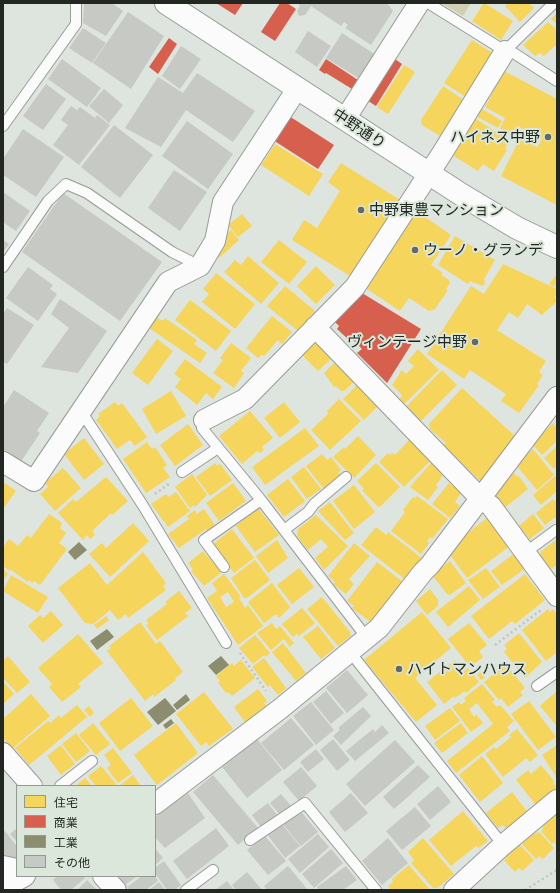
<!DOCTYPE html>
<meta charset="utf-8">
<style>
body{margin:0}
#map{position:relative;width:560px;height:893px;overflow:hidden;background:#dee4de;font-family:Mulish,"Noto Sans JP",sans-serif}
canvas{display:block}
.frame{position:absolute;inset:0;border:4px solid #222722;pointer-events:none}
.legend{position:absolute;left:16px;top:785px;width:140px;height:92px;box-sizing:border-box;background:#dbe7db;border:1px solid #919a91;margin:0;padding:5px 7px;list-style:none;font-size:12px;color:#222722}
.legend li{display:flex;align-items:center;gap:8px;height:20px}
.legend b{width:20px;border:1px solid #919a91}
</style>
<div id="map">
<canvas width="560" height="893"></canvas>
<div class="frame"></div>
<ul class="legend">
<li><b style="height:11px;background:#f6d55c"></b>住宅</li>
<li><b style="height:11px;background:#d6604d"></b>商業</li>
<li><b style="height:11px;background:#8c8c6e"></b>工業</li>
<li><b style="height:11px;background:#c6c9c4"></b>その他</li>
</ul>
</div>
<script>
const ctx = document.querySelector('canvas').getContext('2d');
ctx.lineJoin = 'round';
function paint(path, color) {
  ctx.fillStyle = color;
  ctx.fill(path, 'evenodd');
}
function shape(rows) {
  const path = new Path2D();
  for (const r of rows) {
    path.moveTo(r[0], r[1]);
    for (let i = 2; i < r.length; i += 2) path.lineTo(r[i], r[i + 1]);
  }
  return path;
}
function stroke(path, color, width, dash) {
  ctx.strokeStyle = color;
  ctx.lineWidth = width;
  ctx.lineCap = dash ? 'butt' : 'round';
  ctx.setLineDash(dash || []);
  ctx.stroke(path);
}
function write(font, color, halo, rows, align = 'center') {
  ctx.font = font + ' Mulish,"Noto Sans JP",sans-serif';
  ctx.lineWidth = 4;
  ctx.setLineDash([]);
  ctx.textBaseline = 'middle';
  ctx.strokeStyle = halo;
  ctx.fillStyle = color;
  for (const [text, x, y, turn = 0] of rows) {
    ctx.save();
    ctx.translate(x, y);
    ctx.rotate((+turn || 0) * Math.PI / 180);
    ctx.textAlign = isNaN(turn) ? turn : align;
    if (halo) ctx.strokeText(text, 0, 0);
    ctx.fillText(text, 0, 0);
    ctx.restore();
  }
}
const green = shape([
 [441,3,471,3,463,16]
]);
const homes = shape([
 [484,3,513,21,501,40,472,21],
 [509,3,529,3,534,8,520,22,505,6],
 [557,13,557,24,551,19],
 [548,22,557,30,557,44,544,56,540,53,535,56,523,45],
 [472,40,494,54,466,97,444,83],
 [404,65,415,72,388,114,377,107],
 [504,71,557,99,557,205,501,176,520,138,537,147,542,139,518,126,513,135,500,128,505,118,485,107],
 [443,86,464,100,443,136,440,136,422,125,421,120],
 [479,107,502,121,498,128,474,115],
 [476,119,504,137,503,140,508,143,505,149,507,150,494,171,483,164,478,171,452,155],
 [275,144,323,174,309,196,261,165],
 [341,163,400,200,350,276,292,240,304,220,317,228,340,191,328,182],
 [415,210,451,235,431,265,443,273,441,275,449,280,450,283,446,289,448,290,435,309,429,311,409,298,400,311,364,287],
 [242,214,252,226,238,237,228,225],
 [231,230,239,240,219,258,216,255,222,249,220,247,227,240,224,237],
 [455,236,495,260,484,279,485,284,482,286,470,281,468,284,438,265],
 [279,240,307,262,289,284,261,262],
 [248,256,279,283,261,304,224,272,235,260,241,265],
 [503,264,557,289,555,298,557,301,542,315,527,304,518,318,509,312,497,330,546,361,539,372,543,375,537,384,539,385,519,413,501,401,506,394,470,370,464,379,427,354,471,286,484,294],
 [316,266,335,285,316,304,297,286],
 [216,273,255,304,235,329,202,302,209,294,203,289],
 [556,275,557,283,554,287,549,284],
 [285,286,315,311,298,331,267,306],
 [190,300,231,331,216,351,175,320],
 [272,316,292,332,282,344,278,340,264,356,262,355,258,358,246,348],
 [156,317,163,321,165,318,197,340,194,344,207,353,200,363,149,328],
 [157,339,173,351,148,385,132,373],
 [314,341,318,341,334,356,318,371,301,354],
 [231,343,251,358,241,371,244,373,234,388,213,373,223,360,220,358],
 [418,349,439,370,401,407,397,404,402,395,392,385,402,370,406,374,414,366,408,361],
 [185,359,222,387,213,399,206,393,197,405,175,387,181,379,174,374],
 [338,359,357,379,344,391,341,391,336,386,334,387,324,373],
 [442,370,457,385,418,424,405,408],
 [360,382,381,403,364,420,343,399],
 [462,388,516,437,480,481,443,445,446,443,430,429,429,424],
 [171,391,186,416,156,434,142,409],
 [339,399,361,421,330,450,311,430,328,414,327,411],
 [115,402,118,406,122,403,147,437,135,446,130,440,117,449,96,420,100,416,98,414],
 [284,402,300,422,280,438,264,418],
 [250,411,273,438,262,447,264,450,260,453,257,451,242,464,219,436],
 [553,423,557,428,557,441,542,455,532,444],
 [188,424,203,445,175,466,160,445],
 [305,428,319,446,265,485,252,467],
 [358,436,376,455,354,478,333,457,344,447,345,449],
 [84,438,104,464,84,480,64,454],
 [409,440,417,448,420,445,433,458,404,487,379,462,388,453,390,455,393,453,395,455],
 [147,442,152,449,155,447,167,465,163,468,170,477,146,493,123,459],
 [557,446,557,466,554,469,544,458],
 [533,449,554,475,537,490,515,464],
 [322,454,327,460,331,457,341,470,338,472,341,475,324,489,306,466],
 [215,463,217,466,220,464,232,480,210,496,196,477],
 [376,463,400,487,381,506,378,507,362,490,364,489,357,481],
 [431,463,442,472,441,474,443,475,436,485,438,487,428,500,410,487],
 [304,467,321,489,307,499,291,477],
 [63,468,81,488,55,511,40,494,48,487,45,483],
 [514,473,518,477,519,476,528,489,503,509,493,496,497,494,495,490],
 [192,474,207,495,195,507,194,505,190,508,175,487],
 [555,476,557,478,557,491,541,505,533,495],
 [106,477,128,501,112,515,111,513,92,531,95,535,90,539,87,535,83,540,58,513,73,499,76,502],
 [288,479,305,501,284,517,267,495],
 [3,482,16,491,3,509],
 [233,483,246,501,219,521,206,503],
 [449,483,461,493,455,502,460,506,450,518,432,504],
 [354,485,375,512,354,529,333,501],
 [176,492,190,511,168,527,151,504,166,494,169,497],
 [417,496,448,519,432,539,430,537,427,541,429,543,421,554,391,531,405,512,403,510,413,497,415,498],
 [553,499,557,503,557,518,554,518,545,525,536,513],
 [330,502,354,533,345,540,318,511],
 [258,508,279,535,255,552,236,526],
 [204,509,215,525,207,531,206,529,179,548,168,534,189,519,187,516,195,510,197,514],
 [49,514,62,523,60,528,66,533,59,543,67,549,40,585,34,581,33,583,29,580,28,582,11,570,10,571,3,566,3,547,9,539,18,546,27,535,31,538],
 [533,514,544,528,530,539,519,526],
 [316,515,348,546,324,570,315,558,328,547,321,539,308,550,297,536,298,529],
 [488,517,510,546,467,578,448,552,456,542],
 [133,523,149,541,110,577,89,554,102,543,106,548],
 [376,527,386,535,388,532,423,559,406,580,361,545],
 [232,529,254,558,234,573,212,545],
 [277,540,288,558,268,573,256,556],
 [556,540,557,565,548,571,539,556,541,554,540,552],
 [354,543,370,556,349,579,354,584,346,594,333,584,335,582,328,576],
 [203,551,222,572,204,586,191,571,193,570,188,563],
 [143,552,166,583,163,586,166,590,128,618,126,614,118,620,110,610,93,624,85,623,58,588,90,563,107,585],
 [515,553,526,568,502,585,491,571],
 [255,560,270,580,247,598,244,598,231,578],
 [450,561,466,583,450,595,447,594,432,575],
 [377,562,403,582,372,623,352,608,354,606,347,601],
 [299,568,314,587,292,604,277,585],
 [486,568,500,587,483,599,468,580],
 [3,569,8,574,3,580],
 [224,574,241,597,239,598,245,608,248,605,263,626,238,645,207,598,217,591,212,583],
 [228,592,234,602,226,607,220,597],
 [525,574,545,600,515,624,512,621,489,639,471,616],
 [11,575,48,597,38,613,3,591],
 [272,583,290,607,279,618,276,614,264,623,248,602],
 [469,586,480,600,448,627,436,612],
 [430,589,438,600,438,606,427,615,416,601],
 [179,591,192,608,185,613,188,616,157,640,146,625,149,624,146,620,167,604,165,602],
 [322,597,350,632,351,636,338,646,307,609],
 [302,608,315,623,299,636,297,634,293,637,282,624],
 [548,609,550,612,553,609,557,614,557,652,546,661,522,630],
 [51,611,63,625,43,643,28,626,40,615,43,618],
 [422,612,451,648,415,678,437,705,416,722,364,660],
 [106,616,109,620,97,629,94,625],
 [140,622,156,644,160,641,183,672,175,678,176,680,154,697,153,694,145,701,107,651,111,648,109,646],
 [272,623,276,629,280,626,294,643,290,647,284,639,271,650,257,633],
 [469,623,487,645,479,651,483,657,470,667,448,639],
 [318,626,335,648,321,659,303,637],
 [519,633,542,662,525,678,504,652,507,649,504,645],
 [78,634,103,663,78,684,81,687,62,702,49,687,52,684,38,668],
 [255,635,270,653,266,657,264,655,253,664,239,648],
 [283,643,306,673,296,681,272,652],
 [8,656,30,682,17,693,3,678,3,661],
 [264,658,286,688,278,695,270,685,268,687,252,667],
 [241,660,255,678,232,696,228,692,226,693,218,683,220,681,216,676,232,663,234,666],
 [455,660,464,671,468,668,479,682,466,693,465,691,455,698,454,696,444,704,427,682],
 [506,664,525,688,520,692,523,695,508,707,501,698,499,700,484,682],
 [480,672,485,678,481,680,477,675],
 [3,681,14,694,3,704],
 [482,684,495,700,492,702,497,707,500,705,514,721,507,727,510,731,456,773,447,761,493,724,477,703,469,709,474,717,476,714,483,723,471,732,452,707,459,702,461,705,466,701,464,698],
 [258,689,267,701,264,703,268,709,247,725,234,707],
 [557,691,557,726,540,706],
 [204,692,233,729,209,746,206,742,201,746,176,714],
 [31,694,50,716,12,749,3,738,3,719],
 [131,698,153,726,120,751,99,723],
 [529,701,556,737,538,750,511,714],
 [77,705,87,717,29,765,15,748,48,721,50,723,59,715,61,718],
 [89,706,94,713,90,717,84,710],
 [450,708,460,721,435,740,425,726],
 [93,723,110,744,96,755,79,735],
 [176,723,198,753,157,785,134,755],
 [461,723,468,733,442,753,434,743],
 [517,729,538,755,530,762,526,758,503,777,485,754,494,747,496,749,511,737,509,735],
 [76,733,90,751,76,762,62,744],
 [61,745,75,764,61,775,47,756],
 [557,745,557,778,542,755],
 [113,748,132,773,118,783,107,768,111,765,104,755],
 [482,756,503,783,480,802,459,775],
 [541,765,554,781,553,783,557,788,536,805,516,780,528,770,531,774],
 [101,766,116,784,114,786,96,786,88,776],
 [133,775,141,786,119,786],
 [85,778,92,786,75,786],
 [512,792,529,814,507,830,503,825,498,828,486,813],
 [463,811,488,841,478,848,476,846,451,866,429,840],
 [556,814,557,814,557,845,554,842,552,844,541,831,543,829,542,827],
 [539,832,554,848,543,859,539,856,536,859,522,844,533,834],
 [423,838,454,874,438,888,433,888,411,863,414,860,408,852],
 [520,845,534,860,522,871,519,868,515,872,504,860,507,857,505,855,514,846,518,847],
 [409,865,430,890,391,890,388,886,393,882,392,879]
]);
const shops = shape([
 [216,3,243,3,235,15],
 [280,3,287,3,296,9,275,41,261,32],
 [169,38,177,44,158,74,149,67],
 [392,57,402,64,376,106,365,99],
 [326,59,358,80,352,89,326,73,325,74,319,70],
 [289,116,334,145,318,169,273,140],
 [362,293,421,329,387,383,357,353,362,349,351,338,349,340,337,329,339,326,334,321]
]);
const industry = shape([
 [79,542,87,550,75,560,68,552],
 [107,629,114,637,97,650,90,641],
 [221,656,229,665,216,675,208,666],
 [186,694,190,700,177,710,173,705],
 [165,698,176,711,158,725,147,712],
 [171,719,174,723,166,729,163,725]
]);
const building = shape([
 [84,3,112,3,123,11,106,36,83,23],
 [297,3,387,3,393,11,371,45,345,28,348,25,344,22,341,26,311,6,305,15,299,16,297,11,300,6],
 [128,12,164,36,131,89,93,63],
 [83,28,106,43,92,63,69,48],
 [308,31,331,46,317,67,295,52],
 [342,33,376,55,360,79,326,58],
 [181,46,201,59,180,89,162,76],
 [62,59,101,88,87,107,48,79],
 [197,73,255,111,233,142,186,110,161,147,125,128,158,77,183,93],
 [46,84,66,99,43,130,23,116],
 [104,89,123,105,109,123,89,106],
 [71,106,77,110,80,107,95,118,97,115,110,125,79,165,53,145,68,125,61,120],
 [187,121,233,154,208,189,162,156],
 [114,125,153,155,120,198,81,167],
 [23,129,64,157,36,197,3,175,3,159],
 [174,170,207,192,180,231,148,208],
 [3,192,30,211,16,231,3,222],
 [63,193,162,262,120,321,22,252],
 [3,240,9,244,3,252],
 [28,267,53,285,50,289,57,294,38,321,6,298],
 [60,299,107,331,78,373,41,367,69,328,51,314],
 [7,308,34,325,7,364,3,362,3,314],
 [14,390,49,413,37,431,40,433,20,463,3,452,3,407],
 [347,670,368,695,347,713,326,688],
 [326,691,344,713,331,724,313,702],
 [311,702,334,730,316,745,293,716],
 [363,707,371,716,341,745,333,736,340,730,338,728],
 [291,718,314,745,284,770,261,743],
 [382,725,389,733,355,761,346,751,373,729,375,732],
 [257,739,282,770,247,798,222,767],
 [333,739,350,760,337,771,320,750],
 [395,740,415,762,365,806,346,784],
 [316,749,324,759,308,772,300,762],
 [418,765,430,777,394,809,383,797],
 [301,767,317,786,299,801,283,782],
 [213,775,258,828,238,845,193,792],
 [438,786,451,802,430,820,417,804],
 [188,793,205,818,165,848,155,837,155,817],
 [351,793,368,813,345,832,329,812],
 [281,794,291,806,280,815,270,803],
 [268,803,277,815,261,827,252,815],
 [415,807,431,826,402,850,386,831],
 [298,808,318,832,301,846,281,822],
 [280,822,300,846,285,858,266,833],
 [17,828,17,842,10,834],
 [216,828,229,846,187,879,173,861],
 [3,829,17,846,17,864,9,863,3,856],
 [318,834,329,847,300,873,288,859],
 [265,836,286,861,268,875,247,850],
 [388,838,408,863,382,885,362,861],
 [155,848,163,858,155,865],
 [331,849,343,863,314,888,302,874],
 [164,861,181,885,175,890,167,890,155,873,155,868],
 [288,866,308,890,267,890,264,886],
 [346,866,357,880,343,890,319,890,317,887],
 [247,872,262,890,236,890,232,885],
 [57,876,82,876,85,878,71,890,61,890,53,880],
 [119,876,137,876,125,885],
 [142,876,155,876,158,881,146,890,130,890,127,887],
 [87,880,97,890,77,890],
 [227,881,234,890,215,890],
 [159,882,165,890,149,890]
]);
const path = shape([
 [155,494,170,483],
 [495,645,541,610],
 [240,653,266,691],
 [525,890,557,870]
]);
const lane = shape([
 [428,3,505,51,512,52,557,81],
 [505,51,554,3],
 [3,126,76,24,76,3],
 [3,267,48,201,66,184,87,193,172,252,200,266],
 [81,411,142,504,226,643],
 [204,420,202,428,261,500,367,638],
 [182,472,218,448],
 [284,530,308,512,314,504,346,477],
 [526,552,556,530],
 [224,567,204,540,261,500],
 [350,652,503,845],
 [537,686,557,672],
 [60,786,92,761],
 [250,840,305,803,376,890],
 [186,890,213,870]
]);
const street = shape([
 [345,119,419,3],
 [315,327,480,498,491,506,557,596],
 [204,420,245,399,355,287,441,155,505,51],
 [3,462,34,481,168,282,200,266,215,241,223,202,297,89],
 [3,753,32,786],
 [155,804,280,709,379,628,423,572,430,565,557,397],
 [3,866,17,869],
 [103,876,116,890],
 [3,888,25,876],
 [454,890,503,845,557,800]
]);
const secondary = shape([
 [166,3,462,195,517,228,557,247]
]);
const markers = [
 [548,137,4,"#646964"],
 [361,210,4,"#646964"],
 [415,250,4,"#646964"],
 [475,342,4,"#646964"],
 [399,669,4,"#646964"]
];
const streetNames = [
 ["中野通り",359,129,33]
];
const poiNames = [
 ["ハイネス中野",540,137,"right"],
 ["中野東豊マンション",369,210],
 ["ウーノ・グランデ",423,250],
 ["ヴィンテージ中野",467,342,"right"],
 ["ハイトマンハウス",407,669]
];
paint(green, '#d1d1b1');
paint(homes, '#f6d55c');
paint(shops, '#d6604d');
paint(industry, '#8c8c6e');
paint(building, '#c6c9c4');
stroke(lane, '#989c98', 12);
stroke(street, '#989c98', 22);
stroke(secondary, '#989c98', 24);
stroke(path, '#c2c4c2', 2.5, [2, 3]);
stroke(lane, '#fafbfa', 10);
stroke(street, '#fafbfa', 20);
stroke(secondary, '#fafbfa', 22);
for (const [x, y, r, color] of markers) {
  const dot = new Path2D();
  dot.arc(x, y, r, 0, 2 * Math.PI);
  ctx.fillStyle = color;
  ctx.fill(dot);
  stroke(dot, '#dbe7db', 1.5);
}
write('15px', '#222722', '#dbe7db', streetNames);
write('15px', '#222722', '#dbe7db', poiNames, 'left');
</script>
